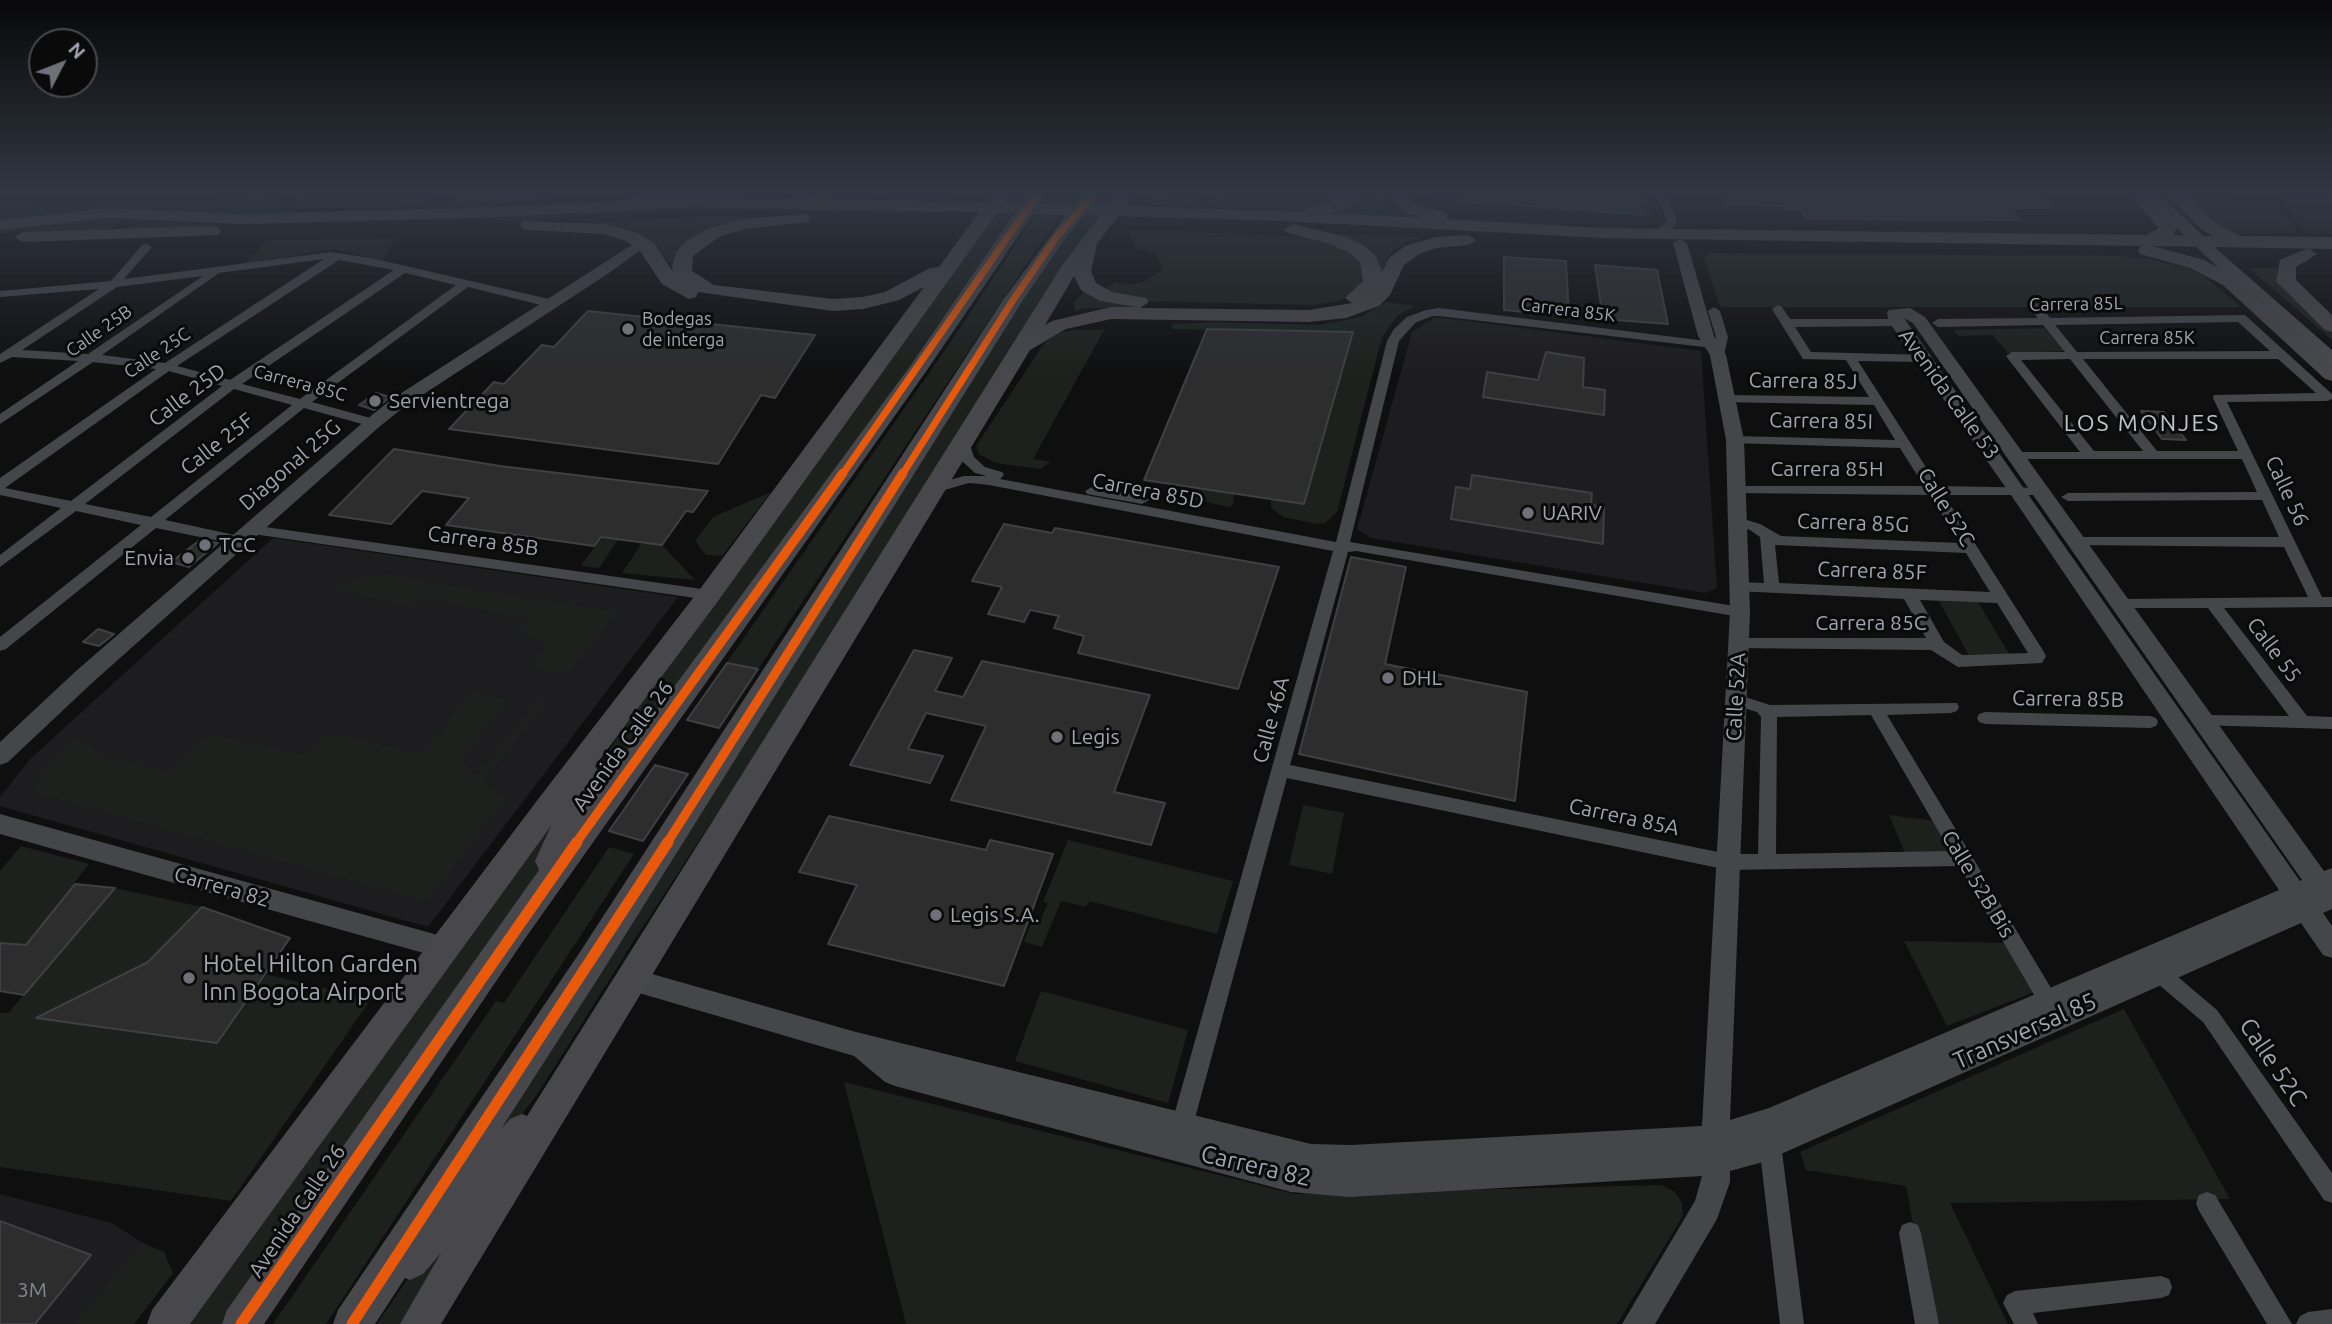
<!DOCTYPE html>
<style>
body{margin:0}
#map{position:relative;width:2332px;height:1324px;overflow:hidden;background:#0f0f10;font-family:Ubuntu,sans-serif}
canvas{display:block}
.north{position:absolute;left:28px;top:28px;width:70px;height:70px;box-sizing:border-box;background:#0a0a0b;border:2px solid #47484d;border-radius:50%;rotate:48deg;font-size:19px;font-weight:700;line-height:28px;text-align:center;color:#a2a5b0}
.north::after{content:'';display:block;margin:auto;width:24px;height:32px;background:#6f7078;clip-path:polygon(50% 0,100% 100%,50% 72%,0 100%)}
</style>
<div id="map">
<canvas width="2332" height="1324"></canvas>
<div class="north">N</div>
</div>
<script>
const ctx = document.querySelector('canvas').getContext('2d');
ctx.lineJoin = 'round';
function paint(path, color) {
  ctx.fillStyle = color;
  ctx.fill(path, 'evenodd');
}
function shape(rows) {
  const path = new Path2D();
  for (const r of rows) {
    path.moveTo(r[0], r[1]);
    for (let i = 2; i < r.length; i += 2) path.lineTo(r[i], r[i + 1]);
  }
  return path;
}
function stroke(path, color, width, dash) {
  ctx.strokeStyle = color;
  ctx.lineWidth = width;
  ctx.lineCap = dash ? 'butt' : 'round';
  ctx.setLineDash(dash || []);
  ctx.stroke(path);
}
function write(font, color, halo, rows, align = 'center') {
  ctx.font = font + ' Ubuntu,sans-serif';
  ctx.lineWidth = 6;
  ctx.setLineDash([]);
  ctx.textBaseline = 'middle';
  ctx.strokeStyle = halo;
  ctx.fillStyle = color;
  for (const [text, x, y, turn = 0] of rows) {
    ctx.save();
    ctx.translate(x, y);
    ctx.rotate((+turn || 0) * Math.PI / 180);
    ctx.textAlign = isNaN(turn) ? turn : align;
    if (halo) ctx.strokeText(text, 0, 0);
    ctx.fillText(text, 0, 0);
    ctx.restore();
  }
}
const built = shape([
 [1423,192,1645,192,1653,217,1438,202,1423,195],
 [2279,192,2332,192,2332,234,2305,233],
 [1436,317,1701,351,1717,588,1705,593,1371,538,1357,529,1412,332],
 [273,538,678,597,428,927,0,806,0,797,30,759],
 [0,1194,112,1223,143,1243,164,1252,173,1273,134,1324,0,1324]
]);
const green = shape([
 [270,192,285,192,278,205,291,214,241,215,178,209,103,208,0,221,0,202,256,197],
 [299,192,447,192,421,205,320,208,303,208,296,204,296,196],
 [697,192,779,192,787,197,671,199],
 [793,192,952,192,949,199,823,198],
 [1009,192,1033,192,1011,229,568,844,595,775,616,739],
 [1048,192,1083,192,1063,213,1035,251,758,669,727,662,952,340,1026,229],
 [1101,192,1122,192,635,939,540,1090,496,1150,443,1205,950,407,1070,226],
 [1167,192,1203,192,1205,196,1197,203,1211,201,1228,192,1347,192,1342,198,1315,208,1299,210,1143,203],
 [1361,192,1379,192,1388,202,1402,211,1438,221,1323,214,1356,199],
 [543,195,576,197,440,206,458,197],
 [2190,197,2275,199,2298,233,2235,234,2222,230],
 [660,206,947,209,946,213,685,209,513,221,453,218,540,216],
 [713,216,757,217,717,226,693,238,673,268,655,245,642,235,620,227,593,223],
 [116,218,119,219,119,225,105,230,0,233,0,229,63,221],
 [136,219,180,222,227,226,123,230],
 [1128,229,1311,237,1337,244,1363,264,1363,281,1355,293,1340,301,1313,305,1138,301,1101,291,1116,282,1126,285,1144,282,1162,270,1162,265,1154,253,1135,248],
 [1337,234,1426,237,1407,242,1395,249,1388,257,1381,274,1373,255],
 [395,239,382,260,334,249,246,263,267,240],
 [1709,253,2119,256,2150,259,2187,268,2204,276,2241,307,1720,307,1704,257],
 [2249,268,2277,268,2278,275,2332,331,2332,340],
 [1086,290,1109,301,1140,307,1089,308,1075,311,1074,302],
 [1387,302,1414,306,1397,316,1382,337,1337,512,1325,523,1317,524,1283,517,1271,508,1271,499,1304,504,1353,332,1172,329,1172,324,1217,322,1320,325,1360,317],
 [2044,328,2065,351,2008,353,1993,335,1959,336,1954,330],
 [1072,330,1104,330,1033,459,1051,462,1040,469,996,463,979,454,976,446,1045,342,1060,333],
 [1200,488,1234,494,1233,505,1229,507,1179,496],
 [771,492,722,556,706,555,695,541,713,517],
 [601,538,618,540,599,568,581,566],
 [642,543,662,545,695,580,622,573],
 [381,573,457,587,616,612,565,676,532,667,551,641,516,633,530,619,424,598,415,607,325,588],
 [1939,601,1978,602,2010,655,1968,654],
 [473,692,508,700,458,762,468,765,463,772,478,775,543,695,548,698,485,779,494,795,507,797,425,901,29,791,49,765,77,738,102,756,170,772,202,740,219,736,307,756,327,732,421,754],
 [574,788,546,859,489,945,225,1324,179,1324],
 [1303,805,1344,813,1332,874,1289,865],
 [1889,815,1936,821,1960,862,1909,863],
 [1068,840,1233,881,1217,934,1089,901,1086,907,1061,901,1042,947,1024,942,1033,919,1040,921,1048,903,1043,902],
 [21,846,89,864,26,945,0,943,0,871],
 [609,847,634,854,326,1324,273,1324,496,1001,504,1003],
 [115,888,202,907,148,962,37,1018,217,1043,264,974,371,999,231,1201,0,1167,0,1013,8,1013],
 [1904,941,2007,943,2037,991,1947,1026],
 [1041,991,1188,1030,1168,1103,1015,1061],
 [2124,1009,2230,1199,1950,1203,2008,1324,1931,1324,1906,1186,1806,1170,1800,1152],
 [844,1082,1295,1194,1661,1185,1675,1192,1682,1203,1683,1216,1617,1324,906,1324],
 [470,1202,407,1324,377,1324,424,1255],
 [143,1243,164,1252,173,1273,134,1324,76,1324]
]);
const building = shape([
 [1462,192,1579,192,1637,196,1640,214,1462,201,1462,192],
 [1726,192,2038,192,2053,208,2010,208,2020,220,1807,219,1800,209,1785,209,1783,206,1726,205,1726,192],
 [1504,257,1566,261,1569,316,1504,310,1504,257],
 [1595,265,1657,270,1668,324,1603,319,1595,265],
 [588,311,815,335,775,398,761,395,718,464,449,429,494,382,504,384,542,345,554,347,588,311],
 [1207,329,1353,332,1304,504,1144,480,1207,329],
 [1546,352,1584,358,1583,387,1605,390,1604,415,1483,397,1487,372,1538,380,1546,352],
 [376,393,390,397,374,410,359,405,376,393],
 [2141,411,2164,412,2186,440,2162,439,2141,411],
 [394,449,500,466,708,491,693,512,686,511,662,545,601,537,594,546,446,525,469,498,422,491,391,524,329,515,394,449],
 [1472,475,1592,493,1591,505,1604,507,1603,544,1451,519,1456,487,1470,489,1472,475],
 [1004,524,1052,533,1055,528,1279,567,1238,689,1078,653,1084,636,1054,628,1059,616,1030,610,1024,622,988,614,1002,587,972,581,1004,524],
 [200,540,218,543,189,567,171,562,200,540],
 [1351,557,1406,567,1385,664,1527,692,1515,801,1299,754,1351,557],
 [98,629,114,634,99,646,83,642,98,629],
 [914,650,952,658,935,691,963,697,982,661,1150,695,1114,792,1165,803,1151,845,951,800,986,726,926,713,908,749,943,756,930,783,850,765,914,650],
 [727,663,758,669,719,728,687,720,727,663],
 [655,765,688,774,643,841,609,831,655,765],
 [829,816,986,850,990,840,1053,854,1004,986,828,944,857,885,799,872,829,816],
 [75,884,115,888,24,995,0,991,0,943,26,945,75,884],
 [202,907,290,938,217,1043,36,1018,148,962,202,907],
 [0,1221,91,1255,35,1324,0,1324,0,1221]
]);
const minor = shape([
 [1656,192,1666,192,1677,221,1672,229,1657,237,1652,234,1667,221,1656,192],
 [146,244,152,247,124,279,331,252,371,258,553,300,559,304,553,308,468,287,312,402,378,420,378,426,373,427,304,408,165,520,244,537,246,540,244,543,239,545,156,528,6,649,0,651,0,637,141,525,76,511,0,567,0,555,61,508,0,495,0,478,156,369,93,362,0,424,0,414,78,361,12,357,0,363,0,354,99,289,0,297,0,291,111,281,142,245,146,244],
 [324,259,165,363,102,355,219,273,324,259],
 [339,260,394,270,230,380,177,366,339,260],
 [405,273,456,285,300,399,242,384,405,273],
 [203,276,88,354,22,350,117,287,203,276],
 [169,371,222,386,71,501,5,488,169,371],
 [234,389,292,405,151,517,85,504,234,389],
 [2036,304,2040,306,2050,318,2245,315,2332,394,2332,399,2327,401,2227,402,2322,597,2332,597,2332,607,2224,608,2307,716,2332,717,2332,729,2199,725,2197,721,2199,717,2205,715,2289,716,2208,608,2117,608,2114,604,2117,600,2122,599,2308,597,2284,547,2074,545,2072,542,2079,537,2279,537,2262,500,2068,501,2061,497,2068,493,2257,492,2242,459,2013,459,2011,456,2018,452,2080,452,2006,356,2012,352,2065,352,2043,325,1938,327,1932,323,1938,319,2038,318,2030,308,2036,304],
 [2238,322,2270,351,2077,352,2055,325,2238,322],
 [2070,359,2143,451,2094,451,2021,360,2070,359],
 [2083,359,2278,359,2316,393,2214,395,2213,398,2238,451,2157,451,2083,359],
 [1778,305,1782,307,1790,319,1901,319,1901,325,1897,326,1795,327,1811,352,1927,355,1929,358,1923,362,1858,361,1938,486,2048,488,2050,491,2043,495,1944,495,2044,652,2046,656,2042,663,1958,667,1931,650,1734,648,1731,644,1739,638,1926,638,1904,599,1735,591,1733,587,1740,582,1764,583,1760,537,1750,530,1732,525,1730,522,1732,519,1737,517,1760,524,1781,536,1959,543,1930,495,1731,493,1729,490,1736,486,1924,486,1900,448,1730,443,1730,437,1735,436,1895,440,1874,405,1723,402,1722,399,1728,395,1869,397,1846,360,1803,359,1772,309,1778,305],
 [1775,545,1966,553,1990,592,1779,583,1775,545],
 [1920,600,1997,603,2028,653,1962,655,1944,642,1920,600],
 [1714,307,1720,311,1728,337,1724,355,1718,359,1712,355,1713,348,1439,316,1432,316,1415,323,1399,341,1350,542,1740,607,1745,608,1748,612,1745,616,1740,617,1356,551,1348,552,1290,765,1728,854,1758,854,1761,717,1757,712,1730,704,1728,700,1730,696,1736,694,1770,705,1957,703,1959,707,1957,711,1951,713,1887,715,2054,993,2057,999,2054,1005,2047,1008,2040,1005,1959,866,1728,870,1287,778,1191,1133,1187,1140,1180,1143,1173,1140,1169,1133,1333,551,989,485,969,483,934,493,929,492,927,489,929,486,964,476,987,476,975,473,963,462,956,442,958,439,968,439,974,457,985,467,1002,472,1004,475,1000,479,1336,542,1387,341,1394,329,1407,317,1426,310,1439,308,1715,342,1716,337,1708,311,1714,307],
 [1871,715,1950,851,1776,854,1777,717,1871,715],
 [1092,487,1142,496,1149,500,1142,504,1087,494,1085,491,1092,487],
 [251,525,709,590,716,595,709,600,246,533,244,530,246,527,251,525],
 [1985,712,2150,716,2156,718,2158,722,2156,726,2150,728,1985,724,1979,722,1977,718,1979,714,1985,712],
 [2158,963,2165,966,2217,1010,2332,1173,2332,1203,2324,1200,2203,1022,2151,978,2148,972,2151,966,2158,963],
 [1770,1134,1777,1137,1781,1144,1804,1324,1780,1324,1759,1144,1763,1137,1770,1134],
 [2207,1192,2215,1195,2292,1324,2267,1324,2199,1211,2196,1203,2199,1195,2207,1192],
 [1910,1222,1918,1225,1921,1233,1939,1324,1915,1324,1899,1233,1902,1225,1910,1222],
 [2161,1276,2169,1279,2172,1287,2169,1295,2161,1298,2033,1313,2038,1324,2014,1324,2003,1303,2007,1295,2015,1291,2161,1276],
 [2332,1309,2332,1324,2296,1324,2300,1316,2308,1312,2332,1309]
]);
const tertiary = shape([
 [664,192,693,192,686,196,623,208,616,204,618,201,664,192],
 [780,192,800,192,823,202,816,206,780,192],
 [641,239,648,243,646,246,609,273,404,407,379,427,92,683,8,762,0,765,0,742,76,671,367,419,392,399,641,239],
 [1680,239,1687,243,1714,336,1726,355,1744,440,1750,612,1730,1120,1769,1108,2279,890,2011,495,1889,322,1887,313,1889,310,1910,308,1925,317,2324,871,2332,868,2332,909,2323,913,2332,926,2332,958,2323,955,2301,923,1763,1162,1730,1171,1730,1182,1717,1219,1655,1324,1622,1324,1695,1201,1702,1176,1349,1197,1291,1192,895,1086,885,1082,854,1056,622,988,618,980,622,972,631,968,856,1032,1311,1144,1351,1145,1702,1126,1730,612,1726,440,1710,355,1698,336,1673,243,1680,239],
 [1904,318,1913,323,2302,880,2300,881,1904,318],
 [0,814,445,937,454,940,458,948,454,956,445,959,0,834,0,814]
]);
const secondary = shape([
 [2140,192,2157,192,2220,252,2332,350,2332,364,2326,363,2208,258,2140,192]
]);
const primary = shape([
 [995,192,1006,192,1009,196,1004,202,1023,203,1030,192,1041,192,1045,196,1040,203,1075,204,1081,197,1087,196,1096,201,1093,205,1109,205,1119,192,1137,192,1126,206,1303,212,1306,208,1331,202,1346,192,1366,192,1343,210,1329,213,1427,218,1406,213,1381,192,1401,192,1418,205,1445,212,1448,216,1446,219,1602,228,2146,235,2159,228,2127,192,2146,192,2177,227,2173,235,2213,236,2202,230,2165,192,2184,192,2214,222,2240,236,2332,237,2332,249,2153,246,2204,260,2237,277,2332,364,2332,381,2325,379,2223,285,2190,268,2140,254,2138,250,2141,246,1602,238,1264,220,1118,216,1097,244,1091,271,1096,283,1112,292,1146,298,1149,302,1140,308,1309,310,1352,303,1345,298,1363,281,1360,262,1349,253,1331,244,1287,233,1284,229,1293,224,1343,236,1363,245,1376,256,1382,272,1389,258,1405,246,1436,237,1468,235,1477,240,1468,245,1437,248,1419,254,1404,265,1390,295,1379,306,1346,318,1309,322,1111,319,1066,329,1030,350,441,1324,400,1324,441,1253,423,1274,410,1280,405,1278,375,1324,333,1324,338,1310,580,952,1003,300,1066,215,1033,214,925,373,524,940,264,1324,222,1324,227,1310,539,870,535,861,551,826,190,1324,147,1324,152,1310,539,798,700,589,924,287,899,300,863,309,833,311,698,292,696,297,689,299,662,284,640,251,626,241,604,234,529,230,523,229,520,225,523,221,605,224,638,233,654,243,673,272,672,266,677,251,685,242,707,229,743,219,807,214,810,218,807,222,745,229,719,237,693,256,692,271,714,285,833,299,863,297,885,292,930,268,939,267,979,212,695,207,500,217,245,224,108,218,0,230,0,220,108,208,245,214,500,207,695,197,987,202,995,192],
 [997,213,1015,213,911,365,593,797,602,775,595,766,718,601,997,213],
 [1084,215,1100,216,1063,264,527,1116,522,1114,510,1119,501,1129,602,972,1023,300,1064,240,1084,215],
 [1074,276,1081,290,1100,301,1137,307,1111,307,1052,321,1045,325,1074,276],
 [212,226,218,227,221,231,218,235,23,242,14,237,23,232,212,226],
 [2308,248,2317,254,2296,267,2296,280,2332,315,2332,332,2325,330,2276,281,2280,260,2308,248]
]);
const cyclewayFar2 = shape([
 [842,475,1039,192],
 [902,475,1013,300,1057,236,1096,192]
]);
const cyclewayFar1 = shape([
 [576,843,843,473],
 [667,843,903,473]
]);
const cycleway = shape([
 [241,1324,577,842],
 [352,1324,668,842]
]);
const markers = [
 [628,329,7,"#6f7078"],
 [375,401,7,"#6f7078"],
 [1528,513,7,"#6f7078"],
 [205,545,7,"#6f7078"],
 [188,558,7,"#6f7078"],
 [1388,678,7,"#6f7078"],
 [1057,737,7,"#6f7078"],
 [936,915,7,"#6f7078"],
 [189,978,7,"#6f7078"]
];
const farStreetnames = [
 ["Carrera 85L",2076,304,-1],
 ["Carrera 85K",1568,310,7],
 ["Calle 25B",99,331,-35],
 ["Carrera 85K",2147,338],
 ["Calle 25C",157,353,-34],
 ["Carrera 85C",300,383,15]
];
const farPoinames = [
 ["Bodegas",642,319],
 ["de interga",642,340]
];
const streetNames = [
 ["Carrera 85J",1803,381,1],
 ["Avenida Calle 53",1949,394,54],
 ["Calle 25D",187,395,-37],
 ["Carrera 85I",1821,421,1],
 ["Calle 25F",217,444,-38],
 ["Diagonal 25G",290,465,-41],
 ["Carrera 85H",1827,469],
 ["Carrera 85D",1148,491,11],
 ["Calle 56",2287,491,65],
 ["Calle 52C",1946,507,58],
 ["Carrera 85G",1853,523,2],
 ["Carrera 85B",483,541,8],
 ["Carrera 85F",1872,571,2],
 ["Carrera 85C",1871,623],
 ["Calle 55",2274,650,53],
 ["Calle 52A",1736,697,-87],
 ["Carrera 85B",2068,699,1],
 ["Calle 46A",1271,720,-75],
 ["Avenida Calle 26",623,746,-54],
 ["Carrera 85A",1624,817,12],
 ["Calle 52B Bis",1978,884,59],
 ["Carrera 82",222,887,16],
 ["Avenida Calle 26",297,1211,-56]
];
const poiNames = [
 ["Servientrega",389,401],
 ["UARIV",1542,513],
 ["TCC",219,545],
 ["Envia",174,558,"right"],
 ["DHL",1402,678],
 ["Legis",1071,737],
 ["Legis S.A.",950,915]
];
const nearNumbernames = [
 ["3M",32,1290]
];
const neighbourhoodNames = [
 ["LOS MONJES",2142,423]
];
const nearPoinames = [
 ["Hotel Hilton Garden",203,964],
 ["Inn Bogota Airport",203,992]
];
const nearStreetnames = [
 ["Transversal 85",2025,1031,-24],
 ["Calle 52C",2273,1062,56],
 ["Carrera 82",1256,1166,13]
];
paint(built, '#1d1c1e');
paint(green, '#1c211d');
paint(building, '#2d2d2e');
stroke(building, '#3f4043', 2);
paint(minor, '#45464a');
paint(tertiary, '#45464a');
paint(secondary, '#4a4b4e');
paint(primary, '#48484c');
stroke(cyclewayFar2, '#e8590c', 7);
stroke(cyclewayFar1, '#e8590c', 9);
stroke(cycleway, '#e8590c', 11);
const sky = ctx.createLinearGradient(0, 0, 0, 377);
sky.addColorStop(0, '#080809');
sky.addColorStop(0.51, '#313742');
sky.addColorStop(1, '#31374200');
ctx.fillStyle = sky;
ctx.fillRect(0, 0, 2332, 377);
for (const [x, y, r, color] of markers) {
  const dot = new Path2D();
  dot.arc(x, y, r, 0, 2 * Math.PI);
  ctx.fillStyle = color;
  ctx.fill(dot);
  stroke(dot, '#0a0a0b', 2.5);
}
write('18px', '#a2a5b0', '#0a0a0b', farStreetnames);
write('18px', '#a2a5b0', '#0a0a0b', farPoinames, 'left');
write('21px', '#a2a5b0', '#0a0a0b', streetNames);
write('21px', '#a2a5b0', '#0a0a0b', poiNames, 'left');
write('21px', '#858790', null, nearNumbernames);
ctx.letterSpacing = '2px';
write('23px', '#c2c4cc', '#0a0a0b', neighbourhoodNames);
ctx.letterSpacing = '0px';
write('24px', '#a2a5b0', '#0a0a0b', nearPoinames, 'left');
write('24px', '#a2a5b0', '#0a0a0b', nearStreetnames);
</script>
